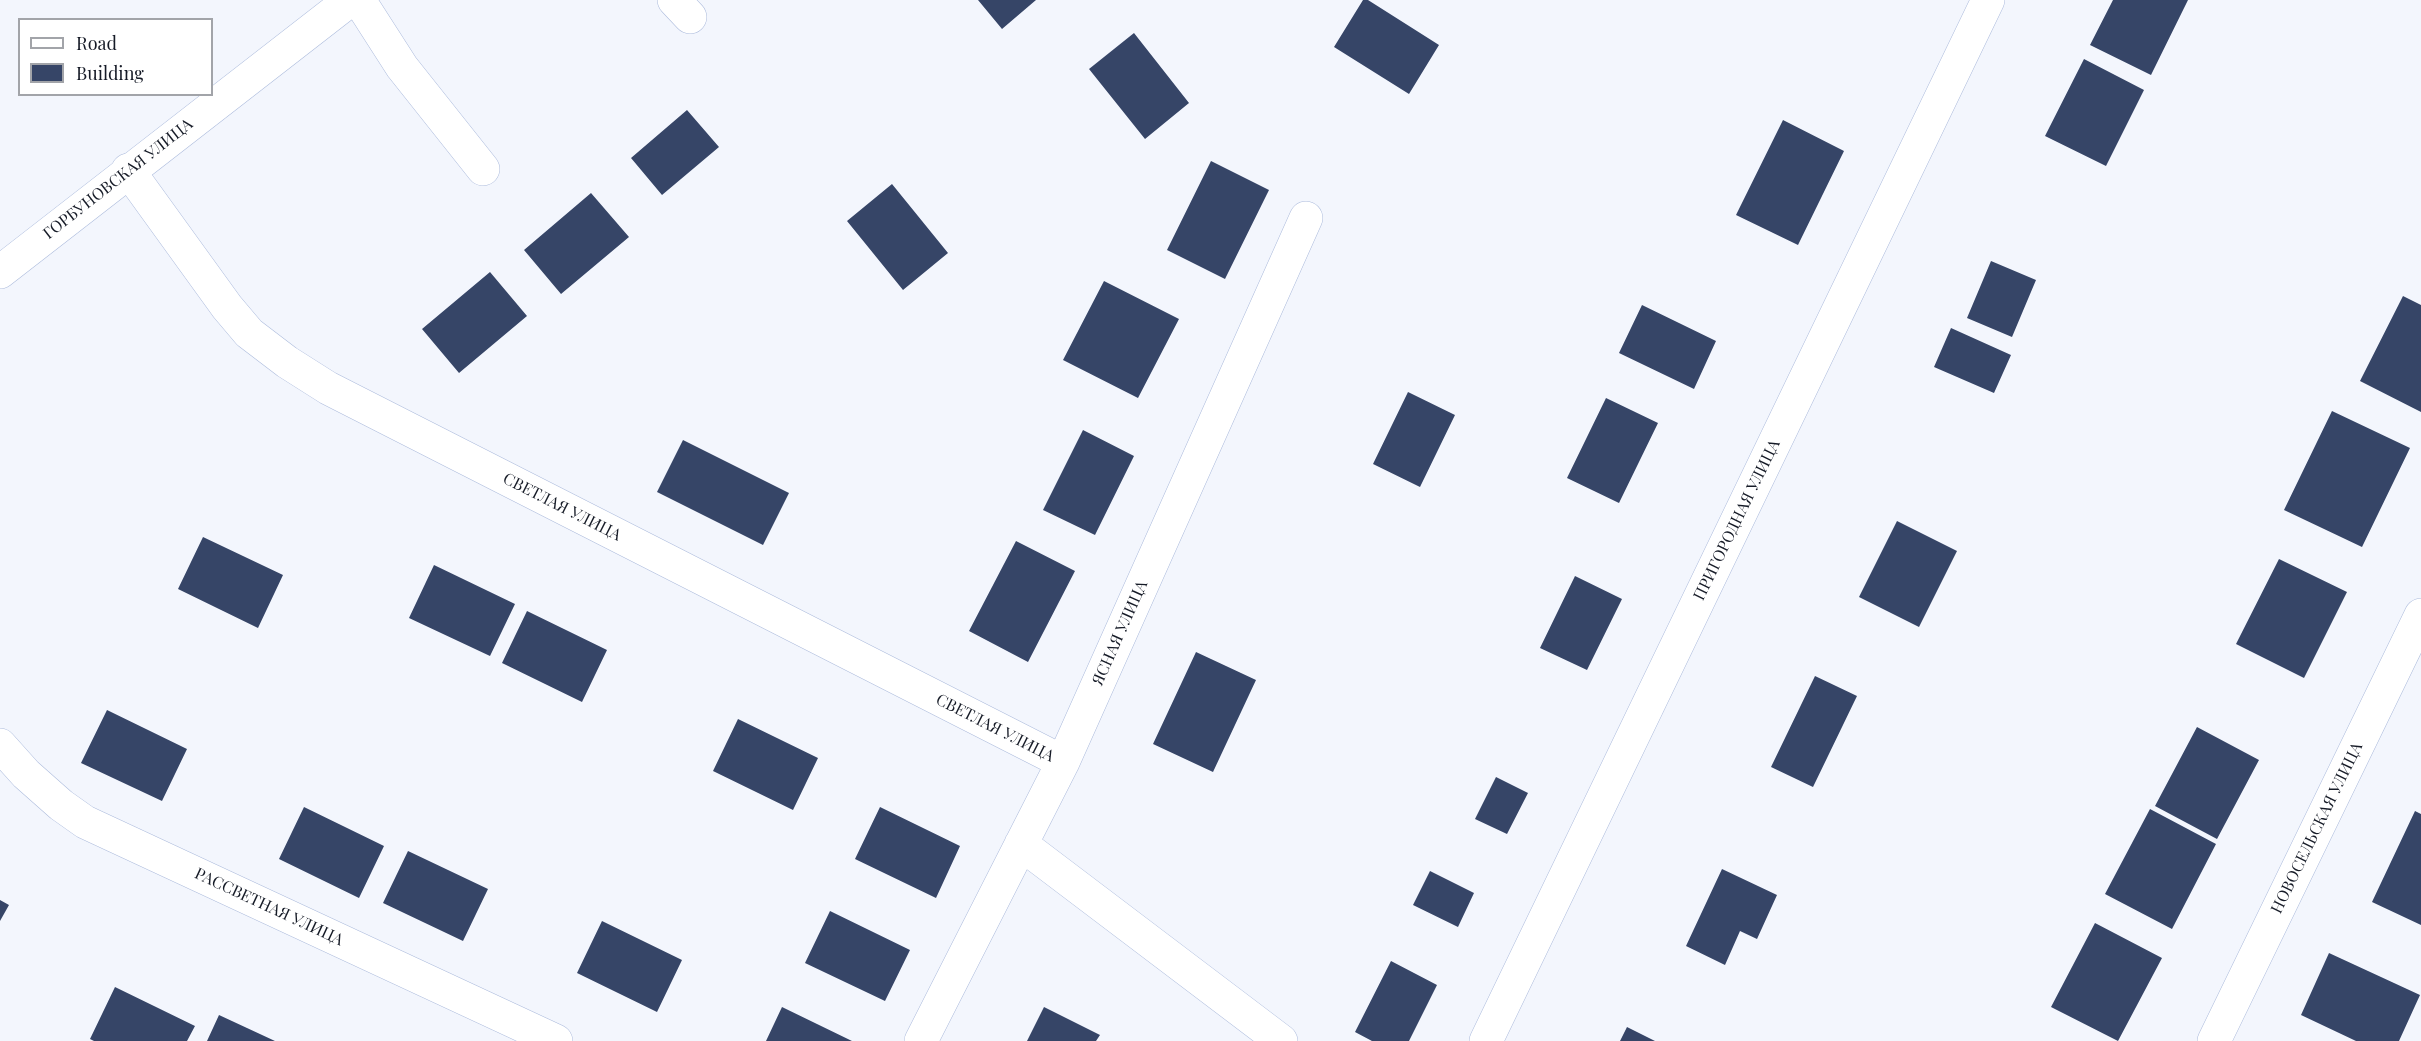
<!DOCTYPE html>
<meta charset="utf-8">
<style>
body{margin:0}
#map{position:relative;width:2421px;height:1041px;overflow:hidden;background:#f3f6fd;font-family:"Playfair Display",serif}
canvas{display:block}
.legend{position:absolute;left:18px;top:18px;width:195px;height:78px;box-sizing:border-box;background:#fff;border:2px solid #a2a4a9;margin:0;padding:8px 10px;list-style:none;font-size:18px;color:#161b27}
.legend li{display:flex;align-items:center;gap:12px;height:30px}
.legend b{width:30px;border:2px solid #a2a4a9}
</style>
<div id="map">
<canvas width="2421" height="1041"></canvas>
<ul class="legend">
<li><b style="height:8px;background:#fff"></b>Road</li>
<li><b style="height:16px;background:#364567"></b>Building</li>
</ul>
</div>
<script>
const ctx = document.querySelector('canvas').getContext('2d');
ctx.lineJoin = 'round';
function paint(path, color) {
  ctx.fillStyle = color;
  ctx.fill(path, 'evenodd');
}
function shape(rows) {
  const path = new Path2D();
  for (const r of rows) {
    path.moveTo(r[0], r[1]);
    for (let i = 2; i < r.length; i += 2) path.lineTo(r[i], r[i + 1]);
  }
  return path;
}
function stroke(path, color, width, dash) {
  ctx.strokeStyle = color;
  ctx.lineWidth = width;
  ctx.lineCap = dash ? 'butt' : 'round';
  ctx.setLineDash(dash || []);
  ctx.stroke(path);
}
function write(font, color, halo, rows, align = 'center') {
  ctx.font = font + ' "Playfair Display",serif';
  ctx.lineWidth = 6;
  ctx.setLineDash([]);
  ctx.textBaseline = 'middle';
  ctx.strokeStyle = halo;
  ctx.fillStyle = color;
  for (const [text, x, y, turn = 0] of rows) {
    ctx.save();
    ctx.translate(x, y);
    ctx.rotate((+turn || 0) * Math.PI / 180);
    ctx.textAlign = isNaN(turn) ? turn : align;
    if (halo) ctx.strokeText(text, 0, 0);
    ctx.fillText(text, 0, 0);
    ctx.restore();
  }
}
const building = shape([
 [978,0,1036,0,1002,29],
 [1363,0,1368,0,1439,45,1409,94,1334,47],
 [2113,0,2188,0,2151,75,2090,45],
 [1134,33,1189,103,1145,139,1089,69],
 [2084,59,2144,90,2106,166,2045,136],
 [687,110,719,147,662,195,631,158],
 [1783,120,1844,151,1798,245,1736,215],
 [1211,161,1269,190,1225,279,1167,250],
 [892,184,948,253,903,290,847,221],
 [591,193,629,237,561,294,524,250],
 [1991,261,2036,280,2012,337,1967,318],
 [490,272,527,316,459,373,422,329],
 [1104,281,1179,319,1138,398,1063,360],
 [2403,296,2421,305,2421,412,2360,381],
 [1642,305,1716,341,1694,389,1619,353],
 [1951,328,2011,355,1994,393,1934,367],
 [1408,392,1455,415,1420,487,1373,464],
 [1606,398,1658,423,1619,503,1567,478],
 [2332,411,2410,448,2362,547,2284,510],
 [1083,430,1134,456,1095,535,1043,510],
 [683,440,789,493,763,545,657,492],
 [1897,521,1957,551,1919,627,1859,597],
 [203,537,283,575,258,628,178,589],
 [1016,541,1075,571,1028,662,969,631],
 [2279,559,2347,592,2304,678,2236,644],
 [434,565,515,604,490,656,409,618],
 [1575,576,1622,599,1587,670,1540,648],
 [527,611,607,650,582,702,502,663],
 [1196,652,1256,680,1213,772,1153,744],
 [1815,676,1857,696,1813,787,1771,767],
 [107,710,187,749,162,801,81,763],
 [738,719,818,758,793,810,713,771],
 [2197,727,2259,760,2217,839,2155,806],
 [1496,777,1528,793,1507,834,1475,819],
 [304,807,384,846,359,898,279,859],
 [880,807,960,846,936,898,855,859],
 [2150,809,2216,844,2172,929,2105,894],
 [2415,811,2421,814,2421,925,2372,902],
 [408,851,488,889,463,941,383,903],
 [1722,869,1777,895,1757,939,1740,931,1725,965,1686,946],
 [1430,871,1474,893,1458,927,1413,905],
 [0,900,9,905,0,921],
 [830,911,910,950,885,1001,805,963],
 [602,921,682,960,657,1012,577,973],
 [2095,923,2162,958,2118,1041,2051,1007],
 [2329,953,2420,995,2399,1041,2356,1041,2301,1015],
 [1391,961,1437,985,1409,1041,1372,1041,1355,1032],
 [115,987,195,1026,187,1041,94,1041,90,1039],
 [782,1007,852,1041,766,1041],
 [1044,1007,1100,1035,1096,1041,1027,1041],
 [219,1015,275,1041,207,1041],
 [1627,1027,1655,1041,1620,1041]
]);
const minor = shape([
 [359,0,402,67,483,169],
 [674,0,690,17],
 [128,170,227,307,249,333,287,362,328,388,1063,762],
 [0,745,26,774,61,805,85,822,556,1041],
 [1021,844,1281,1041],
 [921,1041,1063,762,1306,218],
 [1486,1041,1988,0],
 [2214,1041,2421,615]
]);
const major = shape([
 [0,272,350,0]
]);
const streetNames = [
 ["ГОРБУНОВСКАЯ УЛИЦА",118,179,-38],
 ["СВЕТЛАЯ УЛИЦА",562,507,27],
 ["ПРИГОРОДНАЯ УЛИЦА",1737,520,-64],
 ["ЯСНАЯ УЛИЦА",1120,633,-66],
 ["СВЕТЛАЯ УЛИЦА",995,728,27],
 ["НОВОСЕЛЬСКАЯ УЛИЦА",2317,828,-64],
 ["РАССВЕТНАЯ УЛИЦА",269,907,25]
];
paint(building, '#364567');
stroke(minor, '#acbbdc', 34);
stroke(major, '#acbbdc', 34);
stroke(minor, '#fff', 33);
stroke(major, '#fff', 33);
write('16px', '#161b27', '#fff', streetNames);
</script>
